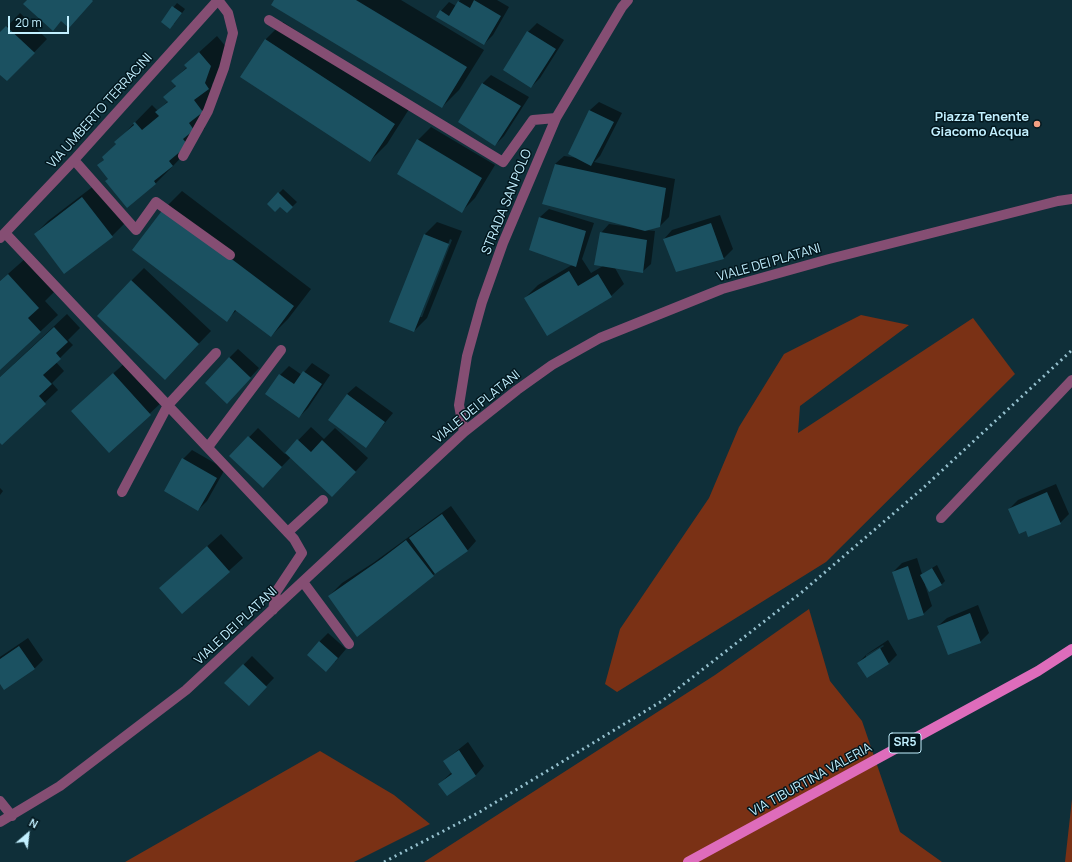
<!DOCTYPE html>
<style>
body{margin:0}
#map{position:relative;width:1072px;height:862px;overflow:hidden;background:#0f2f39;font-family:Manrope,sans-serif}
canvas{display:block}
.north{position:absolute;left:8px;top:814px;width:40px;height:40px;-webkit-text-stroke:3px #02161d;paint-order:stroke;rotate:28deg;font-size:11px;font-weight:700;line-height:16px;text-align:center;color:#c2f0ff}
.north::after{content:'';display:block;margin:auto;width:14px;height:18px;background:#c2f0ff;clip-path:polygon(50% 0,100% 100%,50% 72%,0 100%)}
.scale{position:absolute;left:8px;top:16px;width:61px;height:18px;box-sizing:border-box;border:2px solid #c2f0ff;border-top:0;padding-left:5px;font-size:12px;line-height:14px;white-space:nowrap;color:#c2f0ff;-webkit-text-stroke:3px #02161d;paint-order:stroke}
</style>
<div id="map">
<canvas width="1072" height="862"></canvas>
<div class="north">N</div>
<div class="scale">20 m</div>
</div>
<script>
const ctx = document.querySelector('canvas').getContext('2d');
ctx.lineJoin = 'round';
function paint(path, color) {
  ctx.fillStyle = color;
  ctx.fill(path, 'evenodd');
}
function shape(rows) {
  const path = new Path2D();
  for (const r of rows) {
    path.moveTo(r[0], r[1]);
    for (let i = 2; i < r.length; i += 2) path.lineTo(r[i], r[i + 1]);
  }
  return path;
}
function stroke(path, color, width, dash) {
  ctx.strokeStyle = color;
  ctx.lineWidth = width;
  ctx.lineCap = dash ? 'butt' : 'round';
  ctx.setLineDash(dash || []);
  ctx.stroke(path);
}
function write(font, color, halo, rows, align = 'center') {
  ctx.font = font + ' Manrope,sans-serif';
  ctx.lineWidth = 3;
  ctx.setLineDash([]);
  ctx.textBaseline = 'middle';
  ctx.strokeStyle = halo;
  ctx.fillStyle = color;
  for (const [text, x, y, turn = 0] of rows) {
    ctx.save();
    ctx.translate(x, y);
    ctx.rotate((+turn || 0) * Math.PI / 180);
    ctx.textAlign = isNaN(turn) ? turn : align;
    if (halo) ctx.strokeText(text, 0, 0);
    ctx.fillText(text, 0, 0);
    ctx.restore();
  }
}
const green = shape([
 [861,315,909,325,800,406,798,433,973,318,1015,374,826,562,617,692,605,684,620,629,709,498,739,427,784,354],
 [809,609,830,681,862,721,900,832,942,862,424,862,715,675],
 [320,751,394,795,430,824,354,862,125,862],
 [1072,799,1072,862,1065,862]
]);
const shadow = shape([
 [275,0,401,0,484,50,459,90,442,107],
 [460,0,497,0,509,7,493,35,484,44,441,11,449,2,456,6],
 [177,3,185,9,174,24,162,21],
 [20,13,47,39,20,67,0,73,0,34],
 [283,22,411,106,387,144,370,161,241,77,266,39],
 [537,23,564,40,540,78,531,87,528,32],
 [217,36,227,48,225,71,212,84,219,94,200,122,205,128,187,145,189,149,173,166,156,183,127,207,109,178,98,166,105,159,103,157,117,143,116,142,151,106,152,105,158,111,168,101,165,97,176,85,173,81,187,67,185,65],
 [491,75,529,97,504,136,495,145,460,121,483,83],
 [599,102,622,113,600,156,594,162,675,179,669,217,660,226,645,230,655,231,651,264,642,272,615,268,624,284,611,296,525,298,538,285,572,265,540,217,549,209,594,223,582,259,591,273,603,266,601,233,609,224,630,227,555,164,564,156,578,158,569,153,590,110],
 [431,127,495,165,475,198,462,211,418,140],
 [95,185,125,223,112,236,35,234,48,221],
 [283,189,297,202,287,212,280,206,268,204],
 [182,191,311,289,288,319,271,336,237,310,226,320,165,208],
 [720,215,733,249,724,258,676,271,664,239,672,230],
 [437,222,462,231,427,318,414,331,424,235],
 [450,239,452,240,422,317,420,317],
 [26,258,56,290,45,301,58,315,0,369,0,281],
 [144,268,211,331,177,366,131,281],
 [67,314,80,328,68,340,73,345,56,362,64,371,52,383,58,390,2,444,0,442,0,377],
 [238,349,259,368,235,394,229,358],
 [127,361,163,401,110,451,86,398],
 [312,363,330,375,308,408,299,417,267,394,280,375,289,366,302,375],
 [356,386,393,413,366,446,347,394],
 [311,427,324,439,335,428,368,458,345,483,291,457,263,486,231,456,258,428,285,454],
 [192,450,225,469,207,501,198,510,183,459],
 [1056,484,1069,514,1060,523,1026,530,1009,509,1018,500],
 [0,488,3,491,0,495],
 [451,506,476,541,468,550,433,575,329,596,342,583,373,563],
 [221,534,243,558,182,613,160,588],
 [917,558,922,574,937,565,945,581,941,585,925,585,932,606,923,614,893,572,902,563],
 [978,605,989,633,980,642,938,626,947,618],
 [328,633,346,649,335,662,319,642],
 [28,638,43,660,34,669,0,682,0,657],
 [888,640,897,655,889,663,867,677,858,663,867,654],
 [883,645,884,646,866,658,866,655],
 [252,656,274,678,249,704,226,683],
 [468,742,484,766,476,775,447,795,439,784,452,772,444,761]
]);
const building = shape([
 [27,0,92,0,93,1,69,28,61,21,53,31,23,4],
 [274,0,356,0,467,67,442,108,271,5],
 [474,0,501,16,484,45,436,17,440,10,449,16,458,1,470,8],
 [172,6,182,13,170,29,161,22],
 [6,26,35,53,7,81,0,75,0,32],
 [527,31,556,49,531,88,503,70],
 [265,39,395,124,370,162,240,77],
 [199,52,211,66,205,83,209,89,194,100,203,112,189,123,194,130,183,139,188,145,169,161,173,166,154,181,156,184,127,208,105,181,108,179,97,165,104,160,102,157,116,144,114,142,134,125,133,123,135,122,142,130,159,116,155,112,168,102,163,97,176,86,171,81,187,68,184,65],
 [482,83,521,106,495,146,458,122],
 [589,110,614,122,591,166,568,154],
 [417,139,482,178,462,213,397,174],
 [555,164,666,188,660,227,645,231,542,204],
 [278,192,293,207,287,213,280,207,275,212,267,204],
 [82,197,113,237,64,274,34,234],
 [164,208,294,306,271,337,235,310,227,322,132,250],
 [539,217,586,231,576,267,529,250],
 [711,223,724,259,676,272,663,239],
 [600,232,647,240,643,273,594,265],
 [424,234,449,244,414,332,389,322],
 [569,271,578,286,598,274,612,297,547,336,524,298],
 [8,274,39,308,28,318,41,332,0,370,0,281],
 [131,280,199,344,165,380,97,316],
 [54,327,68,342,56,353,61,359,43,375,52,384,39,396,46,404,2,445,0,443,0,377],
 [229,357,251,378,227,404,205,383],
 [303,371,322,384,299,418,265,394,279,374,294,384],
 [113,373,151,415,109,453,71,411],
 [347,394,385,422,366,448,328,420],
 [248,436,282,467,263,488,229,456],
 [297,439,311,452,322,440,356,472,332,497,285,453],
 [182,458,217,478,198,511,164,491],
 [1047,492,1061,524,1028,537,1026,531,1019,534,1008,509],
 [442,514,468,551,435,574,409,538],
 [406,540,434,576,357,637,328,596,381,559],
 [207,546,230,572,182,614,159,588],
 [908,566,924,615,908,620,892,572],
 [932,568,942,585,929,592,920,575],
 [970,613,981,643,948,655,937,626],
 [319,641,338,658,326,672,307,655],
 [19,646,35,669,4,690,0,684,0,659],
 [880,648,889,664,867,678,857,663],
 [243,664,267,687,249,706,224,683],
 [459,750,476,776,447,796,438,784,452,774,443,761]
]);
const minor = shape([
 [269,20,503,162,533,120,556,118],
 [183,156,208,111,224,68,233,33,228,13,218,0],
 [74,160,136,230,156,202,230,255],
 [5,233,294,539,302,553,276,592,273,610],
 [0,238,74,160,218,0],
 [464,432,459,405,467,356,482,302,503,243,556,118,622,7,628,0],
 [208,447,281,350],
 [122,492,168,405,216,353],
 [941,518,1072,380],
 [288,532,323,500],
 [303,582,349,644],
 [0,801,12,816],
 [0,822,60,786,186,690,464,432,517,390,552,365,600,338,722,289,829,259,1058,201,1072,199]
]);
const major = shape([
 [688,862,1038,671,1072,649]
]);
const rail = shape([
 [384,862,478,813,662,701,802,592,922,489,1072,350]
]);
const markers = [
 [1037,124,4,"#f39f82"]
];
const shields = [
 [905,743,32]
];
const shieldNames = [
 ["SR5",905,743]
];
const streetNames = [
 ["VIA UMBERTO TERRACINI",100,111,-48],
 ["STRADA SAN POLO",507,202,-68],
 ["VIALE DEI PLATANI",769,263,-16],
 ["VIALE DEI PLATANI",477,407,-39],
 ["VIALE DEI PLATANI",236,626,-43],
 ["VIA TIBURTINA VALERIA",811,780,-29]
];
const poiNames = [
 ["Piazza Tenente",1029,117],
 ["Giacomo Acqua",1029,132]
];
paint(green, '#7a3115');
paint(shadow, '#0007');
paint(building, '#1b5161');
stroke(minor, '#854e73', 10);
stroke(major, '#de6cbb', 10);
stroke(rail, '#96c1cf', 3, [2, 4]);
for (const [x, y, r, color] of markers) {
  const dot = new Path2D();
  dot.arc(x, y, r, 0, 2 * Math.PI);
  ctx.fillStyle = color;
  ctx.fill(dot);
  stroke(dot, '#02161d', 1.5);
}
for (const [x, y, w] of shields) {
  const box = new Path2D();
  box.roundRect(x - w / 2, y - 10, w, 20, 3);
  ctx.fillStyle = '#02161d';
  ctx.fill(box);
  stroke(box, '#c2f0ff', 1);
}
write('bold 12px', '#c2f0ff', null, shieldNames);
write('13px', '#c2f0ff', '#02161d', streetNames);
write('bold 13px', '#c2f0ff', '#02161d', poiNames, 'right');
</script>
